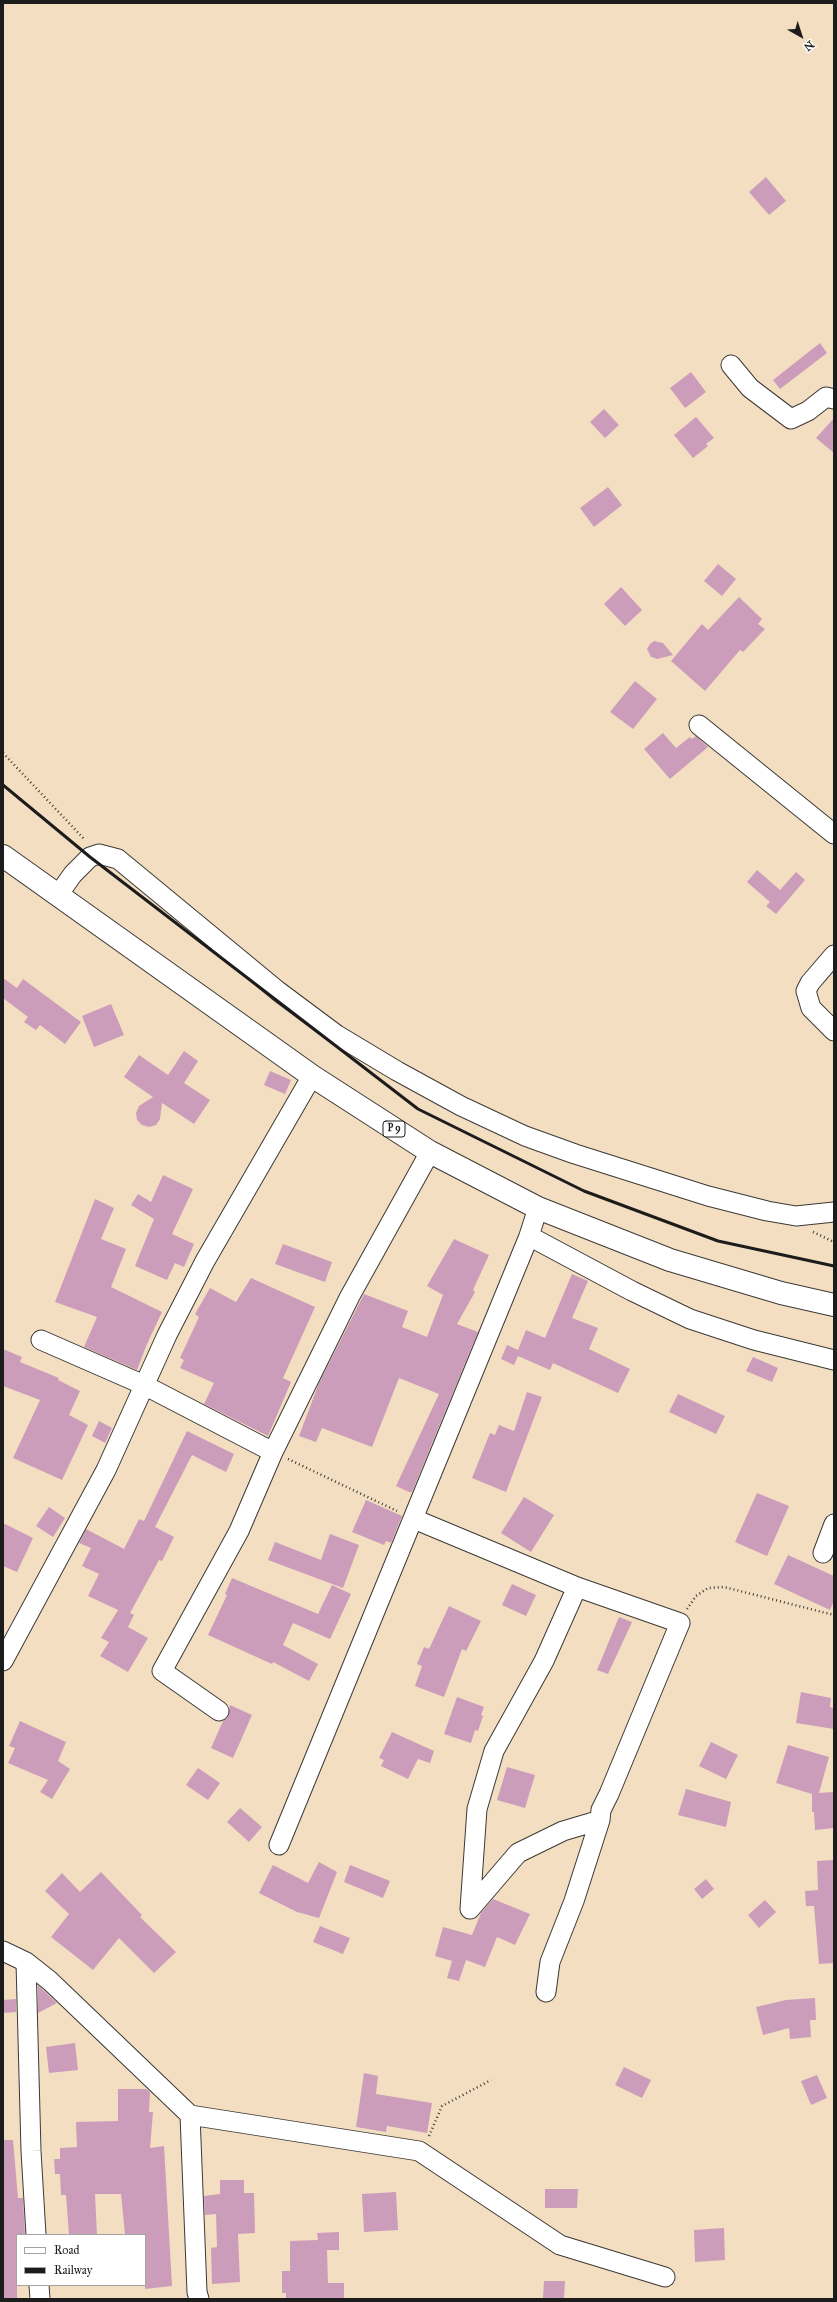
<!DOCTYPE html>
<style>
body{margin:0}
#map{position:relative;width:837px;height:2302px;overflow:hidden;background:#f3dec1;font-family:"IM FELL Great Primer",serif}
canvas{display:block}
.frame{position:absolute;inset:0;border:4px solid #1c1c1c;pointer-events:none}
.legend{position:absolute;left:16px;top:2234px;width:130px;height:52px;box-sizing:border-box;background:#fff;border:1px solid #a4a4a4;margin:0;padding:5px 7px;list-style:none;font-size:12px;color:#1c1c1c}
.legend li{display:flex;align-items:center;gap:8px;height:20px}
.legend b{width:20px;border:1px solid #a4a4a4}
.north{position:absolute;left:781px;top:16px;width:40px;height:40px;-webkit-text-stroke:3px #fff;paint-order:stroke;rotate:141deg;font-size:11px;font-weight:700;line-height:16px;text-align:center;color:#1c1c1c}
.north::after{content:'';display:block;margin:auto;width:14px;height:18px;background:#1c1c1c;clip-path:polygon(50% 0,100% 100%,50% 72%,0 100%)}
</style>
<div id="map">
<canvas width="837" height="2302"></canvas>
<div class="frame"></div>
<ul class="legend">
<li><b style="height:5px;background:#fff"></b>Road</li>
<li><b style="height:5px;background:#1c1c1c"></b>Railway</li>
</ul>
<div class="north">N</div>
</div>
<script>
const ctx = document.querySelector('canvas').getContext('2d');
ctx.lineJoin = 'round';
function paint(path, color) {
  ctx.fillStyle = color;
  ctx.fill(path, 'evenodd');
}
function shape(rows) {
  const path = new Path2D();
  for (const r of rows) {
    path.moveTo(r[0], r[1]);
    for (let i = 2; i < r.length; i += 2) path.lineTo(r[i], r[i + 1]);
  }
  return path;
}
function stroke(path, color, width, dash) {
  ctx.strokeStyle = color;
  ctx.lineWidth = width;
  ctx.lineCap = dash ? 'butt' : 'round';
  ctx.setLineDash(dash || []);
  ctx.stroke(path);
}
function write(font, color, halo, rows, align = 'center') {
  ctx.font = font + ' "IM FELL Great Primer",serif';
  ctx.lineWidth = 4;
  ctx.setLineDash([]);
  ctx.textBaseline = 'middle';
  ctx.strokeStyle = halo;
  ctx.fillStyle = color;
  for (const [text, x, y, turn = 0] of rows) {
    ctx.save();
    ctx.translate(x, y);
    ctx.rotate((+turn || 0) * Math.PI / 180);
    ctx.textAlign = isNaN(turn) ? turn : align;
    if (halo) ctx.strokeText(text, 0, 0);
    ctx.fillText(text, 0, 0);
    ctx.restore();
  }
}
const building = shape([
 [766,177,786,201,769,215,749,192],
 [820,343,827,353,780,389,773,380],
 [691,372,706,392,685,408,670,388],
 [604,409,619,425,605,438,590,422],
 [696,417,714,438,706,444,708,446,693,458,674,435],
 [834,418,834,453,816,438],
 [608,487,622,505,594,527,580,508],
 [718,564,736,579,722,596,704,581],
 [621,587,642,610,625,626,604,604],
 [739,597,762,619,758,624,765,629,743,652,740,650,705,691,671,661,702,624,708,630],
 [654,641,663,643,673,655,657,659,651,657,647,649,650,644],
 [635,681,657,699,633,729,610,712],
 [663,733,676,748,690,737,692,739,696,736,708,747,670,779,644,749],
 [757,870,780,890,796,872,805,880,776,914,766,906,770,902,747,882],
 [3,978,17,988,23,979,81,1022,65,1044,40,1025,36,1030,24,1022,28,1017,3,998],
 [111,1004,124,1035,94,1047,82,1016],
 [184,1051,198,1061,184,1083,210,1100,194,1124,162,1103,160,1119,156,1125,149,1127,142,1125,137,1120,136,1113,139,1106,153,1097,124,1077,139,1055,168,1075],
 [270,1071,291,1080,285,1094,264,1085],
 [163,1175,193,1189,172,1234,194,1244,184,1267,175,1263,167,1280,135,1266,154,1219,131,1205,138,1194,151,1202],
 [95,1199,114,1208,101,1239,126,1249,111,1287,162,1312,147,1344,137,1370,84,1347,97,1317,55,1302],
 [454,1239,489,1255,473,1290,475,1292,457,1324,478,1332,412,1492,409,1492,396,1486,439,1394,399,1378,372,1447,322,1428,316,1442,299,1436,319,1383,364,1294,408,1311,402,1327,427,1337,443,1295,427,1286],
 [283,1244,332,1262,325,1282,275,1264],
 [572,1274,588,1281,572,1318,598,1328,589,1349,630,1369,618,1393,553,1363,550,1370,518,1356,514,1365,501,1359,507,1345,518,1350,526,1330,545,1338],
 [251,1278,315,1307,283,1378,291,1382,268,1436,204,1404,214,1383,180,1368,184,1360,180,1358,199,1317,195,1314,210,1288,236,1302],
 [3,1349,22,1357,20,1362,59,1378,58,1380,80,1391,69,1415,88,1425,62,1480,13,1458,40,1400,3,1386],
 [753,1357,778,1368,772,1382,746,1371],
 [527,1392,542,1397,506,1492,472,1478,490,1433,495,1435,499,1425,514,1431],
 [678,1394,725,1416,716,1434,669,1412],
 [99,1421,112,1428,105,1443,92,1436],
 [187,1431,234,1454,226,1472,192,1455,155,1527,174,1537,162,1561,159,1560,130,1613,134,1615,128,1627,148,1638,128,1672,100,1656,109,1642,101,1638,118,1610,88,1596,99,1574,82,1566,91,1548,79,1543,86,1529,124,1549,139,1519,144,1521],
 [757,1493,789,1506,767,1556,735,1542],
 [524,1497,554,1515,531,1552,501,1533],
 [366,1500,402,1516,391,1543,386,1541,384,1545,352,1532],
 [49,1507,65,1518,53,1537,36,1526],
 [3,1523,33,1538,17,1572,3,1566],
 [330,1534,359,1545,343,1588,268,1560,275,1542,321,1560],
 [788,1555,834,1576,834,1601,830,1610,774,1584],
 [232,1578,318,1614,332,1585,351,1594,330,1639,293,1623,283,1645,318,1664,309,1681,273,1662,272,1664,208,1635,227,1595,225,1594],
 [512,1584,536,1595,526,1616,502,1605],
 [449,1606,481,1621,466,1651,462,1649,444,1697,415,1686,422,1666,417,1664,424,1647,429,1649],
 [619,1617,632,1622,608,1674,597,1670],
 [801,1692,831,1698,830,1707,834,1708,834,1729,796,1723],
 [457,1697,484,1707,481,1715,483,1716,478,1731,475,1730,471,1743,444,1734],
 [230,1705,252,1715,233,1758,211,1748,223,1721,228,1717],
 [20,1721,66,1742,58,1761,70,1769,52,1799,40,1792,48,1780,8,1763,15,1748,9,1746],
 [392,1732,434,1751,430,1763,418,1759,408,1779,381,1766,384,1760,379,1758],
 [711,1742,738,1755,726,1779,699,1766],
 [788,1745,829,1757,819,1793,834,1792,834,1828,815,1830,814,1812,812,1812,812,1794,776,1783],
 [507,1767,535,1775,525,1808,497,1800],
 [198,1768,220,1783,208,1800,186,1785],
 [686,1789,731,1802,726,1827,678,1815],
 [240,1808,262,1827,249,1842,227,1822],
 [834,1860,834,1963,819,1964,814,1906,806,1906,805,1891,818,1890,817,1861],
 [319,1862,337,1872,319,1918,297,1912,259,1893,273,1865,308,1883],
 [350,1865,390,1881,383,1898,344,1882],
 [101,1872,142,1915,140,1917,176,1952,154,1973,119,1938,93,1970,51,1937,69,1914,45,1891,62,1873,80,1892],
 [706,1879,714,1889,702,1899,694,1889],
 [493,1899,530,1914,515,1945,497,1937,485,1967,466,1960,459,1981,447,1978,452,1961,435,1956,443,1927,472,1935,481,1913],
 [765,1900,776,1912,759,1928,748,1915],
 [320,1926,350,1938,343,1954,313,1942],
 [38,1985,57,2003,38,2013],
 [815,1998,816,2020,810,2020,811,2037,790,2039,789,2028,763,2035,756,2007,786,2000],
 [16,1999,16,2012,3,2013,3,2000],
 [75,2043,78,2070,49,2073,46,2047],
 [624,2067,651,2080,642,2098,615,2085],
 [364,2073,378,2076,376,2094,432,2103,427,2133,387,2126,386,2132,356,2127],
 [817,2075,827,2098,811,2105,801,2081],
 [118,2089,146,2089,150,2092,149,2112,153,2112,150,2148,164,2146,172,2286,145,2289,145,2235,125,2235,121,2194,95,2194,97,2235,69,2235,66,2195,61,2195,60,2174,55,2174,54,2159,60,2159,60,2148,77,2147,76,2122,118,2121],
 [3,2140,13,2140,18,2198,23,2198,25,2235,17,2235,17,2299,3,2299],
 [220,2180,244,2180,244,2193,254,2193,255,2233,238,2234,240,2282,212,2284,211,2248,217,2247,216,2214,205,2215,204,2196,220,2194],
 [545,2189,578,2189,577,2208,545,2208],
 [396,2192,398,2230,364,2232,362,2194],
 [724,2228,725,2260,695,2262,694,2230],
 [339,2232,339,2250,327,2250,328,2283,344,2283,344,2299,286,2299,286,2293,282,2293,282,2271,290,2271,290,2241,318,2240,317,2233],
 [544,2281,565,2281,564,2298,543,2298]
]);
const path = shape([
 [3,753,85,840],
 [813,1232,834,1242],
 [288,1459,397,1511],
 [687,1609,696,1596,708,1588,724,1587,834,1615],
 [429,2136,442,2106,491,2080]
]);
const minor = shape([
 [731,365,750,388,791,419,808,411,826,397,834,399],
 [699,725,834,834],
 [58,895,73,874,90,857,99,854,118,859,278,991,337,1035,397,1071,461,1106,525,1136,575,1154,708,1196,767,1211,796,1216,834,1212],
 [834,955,810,983,806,991,811,1008,834,1031],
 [538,1208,529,1236,632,1291,690,1319,754,1340,834,1360],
 [41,1340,144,1385,273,1452],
 [414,1519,577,1587,680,1623,609,1794,601,1810,600,1820,563,1831,518,1853,470,1909],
 [823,1553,834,1524],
 [3,1661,106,1470,167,1335,205,1261,312,1076],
 [219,1711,162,1671,239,1531,273,1452,350,1296,430,1152],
 [279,1845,529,1236],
 [470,1909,477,1809,494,1751,544,1661,577,1587],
 [3,1951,26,1962,50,1981,190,2115,197,2292,199,2299],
 [26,1962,31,2151,36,2235],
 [546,1992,550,1962,574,1901,600,1820],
 [190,2115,419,2151,560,2245,665,2277],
 [39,2285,40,2299]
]);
const primary = shape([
 [3,856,312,1076,430,1152,538,1208,670,1260,781,1293,834,1305]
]);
const rail = shape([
 [3,785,90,857,418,1109,584,1191,718,1241,834,1266]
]);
const shields = [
 [394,1129,22]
];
const shieldNames = [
 ["P 9",394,1129]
];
paint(building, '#cc9dba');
stroke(minor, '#3c3935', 21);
stroke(primary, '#3c3935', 24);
stroke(path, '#3c3935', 2.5, [1, 3]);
stroke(minor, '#fff', 19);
stroke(primary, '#fff', 22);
stroke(rail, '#1c1c1c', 3);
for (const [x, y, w] of shields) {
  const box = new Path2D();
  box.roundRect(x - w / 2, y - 8, w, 16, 3);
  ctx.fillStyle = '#fff';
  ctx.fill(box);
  stroke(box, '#1c1c1c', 1);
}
write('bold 10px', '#1c1c1c', null, shieldNames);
</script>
